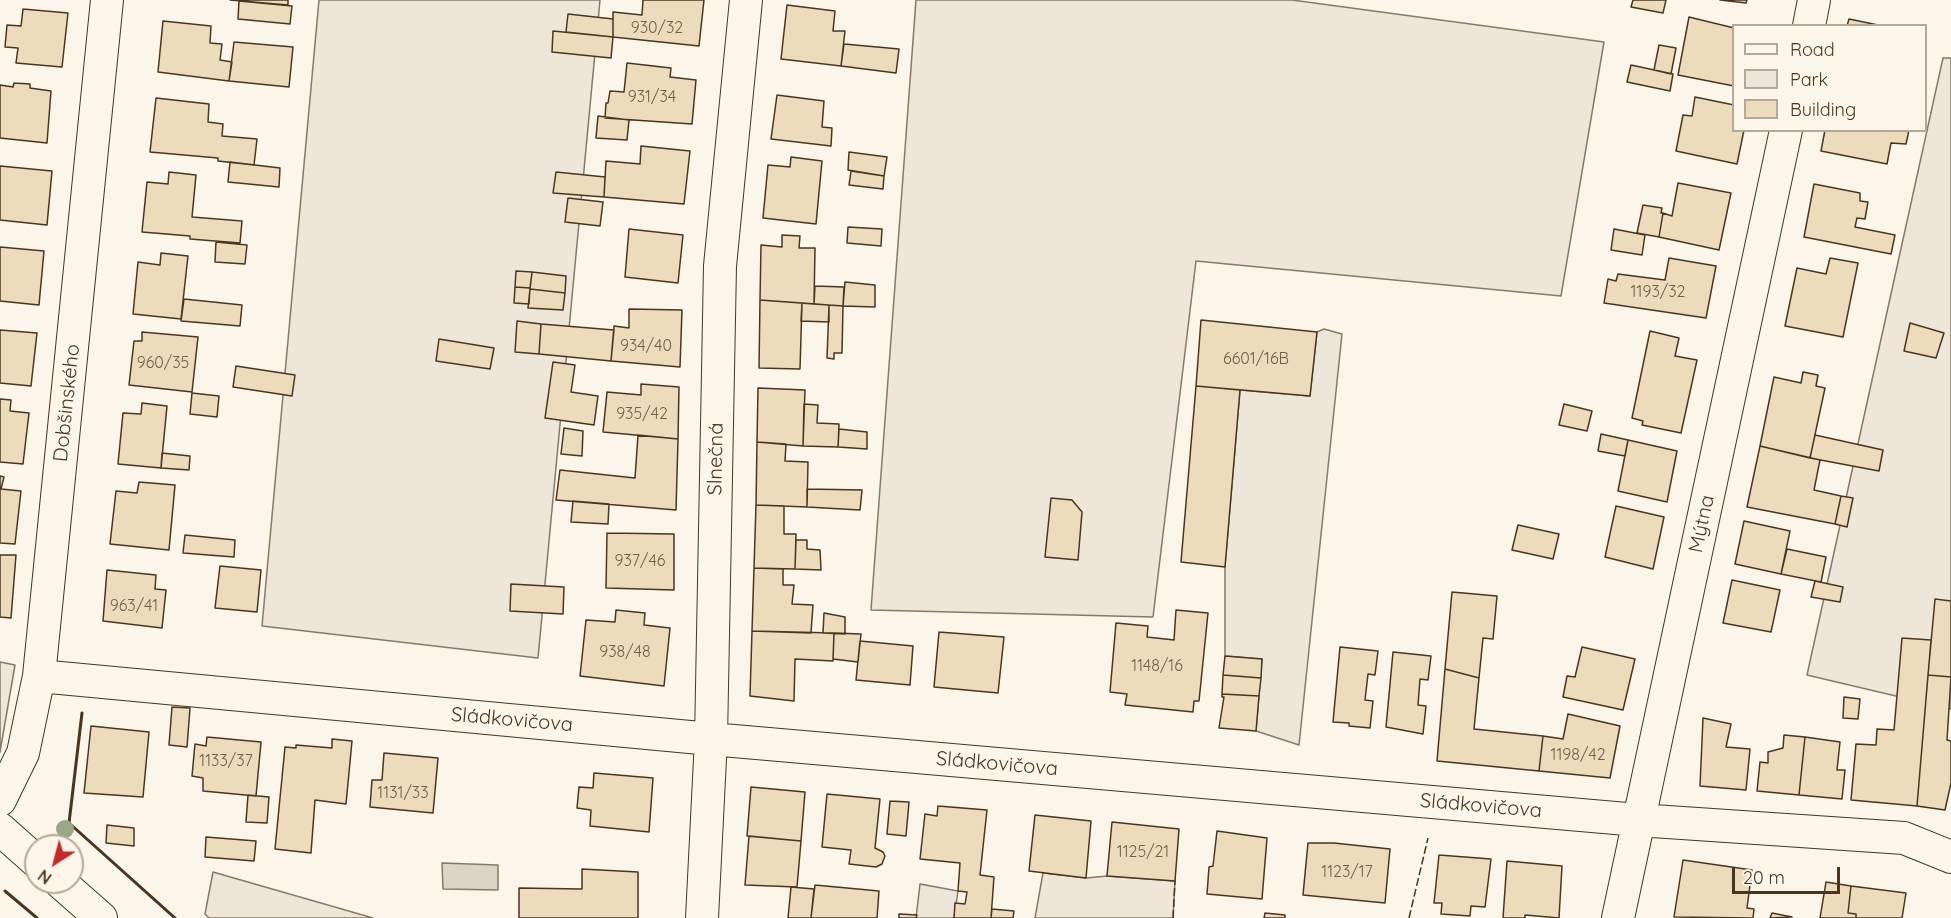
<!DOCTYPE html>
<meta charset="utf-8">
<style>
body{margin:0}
#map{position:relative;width:1951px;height:918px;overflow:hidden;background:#fbf6e9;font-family:Quicksand,sans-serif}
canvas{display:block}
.legend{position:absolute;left:1732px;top:24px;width:195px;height:108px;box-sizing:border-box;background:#fbf6e9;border:2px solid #b4a999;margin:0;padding:8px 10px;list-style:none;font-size:18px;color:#4a3520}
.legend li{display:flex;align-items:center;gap:12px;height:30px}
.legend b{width:30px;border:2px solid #b4a999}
.north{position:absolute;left:24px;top:834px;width:60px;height:60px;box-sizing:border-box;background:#fbf6e9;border:2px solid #b4a999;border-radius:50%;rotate:216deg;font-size:16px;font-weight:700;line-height:24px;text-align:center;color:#4a3520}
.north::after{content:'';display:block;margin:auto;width:21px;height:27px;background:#c62828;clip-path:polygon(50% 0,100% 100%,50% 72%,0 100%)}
.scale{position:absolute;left:1732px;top:867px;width:108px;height:27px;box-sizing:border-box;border:3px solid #4a3520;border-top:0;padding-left:8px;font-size:18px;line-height:21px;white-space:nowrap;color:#4a3520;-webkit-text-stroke:4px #fbf6e9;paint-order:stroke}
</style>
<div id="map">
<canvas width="1951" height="918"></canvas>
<ul class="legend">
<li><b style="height:8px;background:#fbf6e9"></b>Road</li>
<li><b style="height:16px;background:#ede6d9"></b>Park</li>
<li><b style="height:16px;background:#ecdcbc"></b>Building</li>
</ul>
<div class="north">N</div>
<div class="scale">20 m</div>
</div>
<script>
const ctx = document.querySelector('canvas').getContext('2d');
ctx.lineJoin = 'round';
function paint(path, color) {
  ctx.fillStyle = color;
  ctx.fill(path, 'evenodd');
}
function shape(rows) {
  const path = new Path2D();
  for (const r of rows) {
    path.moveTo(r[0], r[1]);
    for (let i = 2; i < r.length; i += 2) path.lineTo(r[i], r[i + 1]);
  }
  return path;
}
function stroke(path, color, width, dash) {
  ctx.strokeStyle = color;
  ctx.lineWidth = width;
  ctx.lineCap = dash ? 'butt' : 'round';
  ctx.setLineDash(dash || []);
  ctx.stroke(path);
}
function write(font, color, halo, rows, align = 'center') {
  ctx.font = font + ' Quicksand,sans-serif';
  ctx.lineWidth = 4.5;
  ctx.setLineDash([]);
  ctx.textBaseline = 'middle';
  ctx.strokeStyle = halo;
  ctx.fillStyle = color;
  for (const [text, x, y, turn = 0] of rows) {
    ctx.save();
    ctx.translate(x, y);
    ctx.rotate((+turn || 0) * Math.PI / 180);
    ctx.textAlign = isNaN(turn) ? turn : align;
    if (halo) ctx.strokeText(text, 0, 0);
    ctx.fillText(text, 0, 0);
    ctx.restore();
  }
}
const green = shape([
 [319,0,600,0,538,658,262,626,319,0],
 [916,0,1292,0,1604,42,1561,296,1196,261,1153,617,871,610,916,0],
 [1943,58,1951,58,1951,709,1807,675,1943,58],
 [0,662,15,665,0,752,0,662],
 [213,872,373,918,209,918,205,914,213,872],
 [1043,873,1086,878,1107,876,1175,881,1173,918,1035,918,1043,873],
 [920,884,958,891,954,918,916,918,920,884]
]);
const parking = shape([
 [1324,329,1342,334,1299,745,1256,731,1262,659,1225,656,1225,566,1240,390,1310,396,1317,332,1324,329]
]);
const water = shape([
 [442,863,498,865,498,890,443,889,442,863]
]);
const building = shape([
 [230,0,288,0,288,5,230,0],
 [643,0,704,0,699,46,613,37,613,12,642,15,643,0],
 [1633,0,1666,0,1663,13,1631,7,1633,0],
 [1720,0,1747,0,1746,3,1720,0],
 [239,1,292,6,290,24,238,19,239,1],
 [787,5,835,11,833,31,845,31,841,66,781,59,787,5],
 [23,9,68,13,62,67,16,63,18,48,5,47,7,25,21,26,23,9],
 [568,14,613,19,613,37,566,32,568,14],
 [1689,17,1734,28,1734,86,1678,75,1689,17],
 [1849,19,1883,26,1847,26,1849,19],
 [163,21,211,26,210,43,222,44,220,60,232,62,229,81,158,72,163,21],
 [553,31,613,37,611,58,552,52,553,31],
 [234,42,293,47,289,87,229,81,234,42],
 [844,44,899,49,896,73,841,66,844,44],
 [1659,45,1676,48,1671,74,1654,70,1659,45],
 [627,63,671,68,670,77,696,80,692,124,605,118,606,103,608,103,610,91,624,92,627,63],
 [1631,65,1673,74,1670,91,1627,82,1631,65],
 [14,83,30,84,30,88,51,91,47,143,0,138,0,85,13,87,14,83],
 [777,95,824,101,822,127,832,128,831,146,771,139,777,95],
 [1695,97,1734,105,1734,130,1744,130,1737,164,1676,151,1683,115,1692,116,1695,97],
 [156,98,209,104,208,122,223,124,222,136,257,139,254,165,218,161,218,158,150,152,156,98],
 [598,116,629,120,627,140,596,138,598,116],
 [1825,130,1909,130,1906,144,1891,143,1887,164,1821,151,1825,130],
 [641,146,690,151,684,204,604,197,606,161,640,164,641,146],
 [849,152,887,157,884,176,848,170,849,152],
 [791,157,822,161,816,224,763,218,768,165,790,167,791,157],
 [230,162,280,168,279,187,228,182,230,162],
 [0,166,52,171,47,225,0,220,0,166],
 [851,171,884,176,883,189,849,185,851,171],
 [169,172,196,175,192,217,242,221,240,243,190,239,190,236,142,232,147,182,168,184,169,172],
 [556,172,605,177,604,197,553,193,556,172],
 [1678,183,1731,193,1719,250,1659,237,1663,213,1672,216,1678,183],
 [1814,184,1860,193,1860,201,1868,202,1865,219,1857,218,1855,227,1895,235,1891,254,1804,237,1814,184],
 [568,198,603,202,600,226,565,222,568,198],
 [1643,205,1662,208,1661,213,1663,213,1659,237,1637,233,1643,205],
 [848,227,882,229,881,246,847,243,848,227],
 [629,229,683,235,678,283,625,277,629,229],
 [1614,229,1645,235,1642,255,1611,250,1614,229],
 [782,235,800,236,799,248,815,248,814,304,760,300,761,245,782,247,782,235],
 [216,242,247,245,245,264,215,262,216,242],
 [0,247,44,251,39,305,0,301,0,247],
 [161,253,188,256,181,319,133,314,138,262,160,265,161,253],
 [1669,258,1716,266,1706,318,1604,303,1608,279,1616,281,1618,274,1665,280,1669,258],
 [1830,258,1858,263,1843,337,1785,326,1797,268,1826,274,1830,258],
 [516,271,532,272,530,288,515,287,516,271],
 [532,272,566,276,565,293,530,289,532,272],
 [845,282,875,285,875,307,843,306,845,282],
 [815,286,844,287,843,306,814,304,815,286],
 [515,287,530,288,529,304,514,303,515,287],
 [530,289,565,293,563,310,528,308,530,289],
 [184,299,242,305,240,326,181,321,184,299],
 [760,300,802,303,800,369,759,368,760,300],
 [802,303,829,305,829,322,801,321,802,303],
 [829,305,843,306,842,353,834,353,834,359,827,358,829,305],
 [629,309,682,310,680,367,611,361,614,326,629,328,629,309],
 [1201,320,1317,332,1310,396,1196,386,1201,320],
 [517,321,541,324,539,354,515,352,517,321],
 [1910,323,1944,333,1936,358,1904,351,1910,323],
 [541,324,614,330,611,361,539,354,541,324],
 [0,330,37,333,31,386,0,383,0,330],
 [1650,331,1679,338,1675,356,1697,360,1681,433,1642,425,1643,421,1632,418,1650,331],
 [142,332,198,337,192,392,129,385,134,341,142,341,142,332],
 [439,339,494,348,490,369,436,361,439,339],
 [553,362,575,365,571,392,598,396,594,425,545,418,553,362],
 [236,366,295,375,292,396,233,387,236,366],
 [1803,372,1818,375,1816,386,1825,388,1810,458,1760,446,1774,377,1801,383,1803,372],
 [641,384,679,387,678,439,603,432,607,392,641,395,641,384],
 [1196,386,1240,390,1225,567,1181,562,1196,386],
 [758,388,805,390,803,446,757,442,758,388],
 [192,393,219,396,217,417,190,414,192,393],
 [0,399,11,400,10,411,29,413,23,464,0,462,0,399],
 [142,403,167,406,161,468,118,464,123,413,141,414,142,403],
 [804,404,818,405,817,423,839,424,838,447,803,446,804,404],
 [1564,404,1592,411,1587,431,1559,425,1564,404],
 [564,428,583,431,582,456,561,454,564,428],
 [839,429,867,432,867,449,838,447,839,429],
 [1601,434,1628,440,1625,456,1598,451,1601,434],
 [638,435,678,439,676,510,556,500,560,470,635,478,638,435],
 [1815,435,1883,450,1879,471,1810,458,1815,435],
 [1628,440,1677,451,1667,502,1618,491,1628,440],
 [757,442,786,444,785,461,808,462,807,507,756,505,757,442],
 [1760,446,1820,460,1814,490,1841,496,1835,524,1747,507,1760,446],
 [162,453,190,456,189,470,161,468,162,453],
 [0,476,4,477,1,489,21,491,15,544,0,543,0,476],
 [139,482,175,485,169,550,110,544,116,491,137,493,139,482],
 [807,489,862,490,860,510,807,507,807,489],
 [1841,496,1853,498,1847,527,1835,524,1841,496],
 [1051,498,1072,500,1082,512,1078,560,1045,557,1051,498],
 [573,501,609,504,608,524,571,522,573,501],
 [756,505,784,506,784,534,796,534,795,569,754,568,756,505],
 [1616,506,1664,517,1653,569,1605,557,1616,506],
 [1744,521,1790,531,1781,574,1735,564,1744,521],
 [1518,525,1559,534,1553,559,1512,550,1518,525],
 [607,533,674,534,674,590,606,588,607,533],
 [185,535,235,540,234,557,183,553,185,535],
 [796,540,807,540,807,549,820,550,821,570,795,569,796,540],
 [1787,549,1826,557,1821,582,1781,574,1787,549],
 [0,555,16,555,11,618,0,617,0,555],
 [220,566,261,570,257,612,215,608,220,566],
 [754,568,783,569,783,585,794,585,792,604,813,605,811,633,752,631,754,568],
 [107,570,156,575,155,589,166,590,162,628,103,621,107,570],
 [1732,580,1780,590,1771,632,1723,623,1732,580],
 [1815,581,1843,587,1840,602,1811,597,1815,581],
 [511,584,564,587,563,614,510,611,511,584],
 [1452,592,1497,596,1493,639,1483,638,1479,678,1445,669,1452,592],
 [1935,599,1951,601,1951,677,1928,675,1935,599],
 [616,610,645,613,644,625,670,628,664,686,580,676,586,620,615,622,616,610],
 [1176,610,1208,613,1199,701,1194,701,1193,712,1125,705,1127,694,1110,692,1116,623,1148,626,1147,637,1174,640,1176,610],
 [824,613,845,617,845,634,823,633,824,613],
 [752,631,834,633,833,661,795,659,794,701,750,696,752,631],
 [939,632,1004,637,998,693,934,687,939,632],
 [834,633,861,634,858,662,833,659,834,633],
 [1902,638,1931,640,1917,806,1851,800,1856,744,1876,745,1877,729,1894,730,1902,638],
 [860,641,913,646,910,685,856,680,860,641],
 [1340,647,1378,651,1375,675,1368,674,1365,700,1373,701,1370,728,1349,726,1349,723,1333,722,1340,647],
 [1582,647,1635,659,1623,710,1563,697,1567,676,1575,677,1582,647],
 [1393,652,1431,656,1428,680,1420,679,1418,705,1426,706,1423,734,1386,727,1393,652],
 [1225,656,1262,659,1261,678,1223,675,1225,656],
 [1445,669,1479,678,1474,729,1543,736,1539,771,1437,761,1445,669],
 [1223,675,1261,678,1259,696,1222,694,1223,675],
 [1928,675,1951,677,1947,740,1951,741,1951,783,1945,810,1917,806,1928,675],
 [1222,694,1259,696,1256,731,1219,728,1224,697,1222,697,1222,694],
 [1844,697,1860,699,1858,719,1843,718,1844,697],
 [172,707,190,708,187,747,169,745,172,707],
 [1568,714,1620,726,1610,778,1539,771,1543,736,1563,739,1568,714],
 [1703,718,1731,724,1726,747,1750,749,1746,790,1700,786,1703,718],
 [91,726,149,732,143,797,84,793,91,726],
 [1784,735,1805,737,1799,795,1757,791,1760,762,1768,763,1768,752,1783,748,1784,735],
 [207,737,261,742,256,796,203,791,203,778,192,776,195,744,206,746,207,737],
 [1805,737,1840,742,1837,770,1845,770,1842,799,1799,795,1805,737],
 [332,739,352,741,346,804,315,800,311,853,275,849,285,747,296,748,296,745,332,748,332,739],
 [384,753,438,758,433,813,370,807,372,780,382,780,384,753],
 [594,773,653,778,649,832,590,826,591,810,577,808,579,787,593,788,594,773],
 [751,787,805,792,801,841,747,836,751,787],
 [827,794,880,799,875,848,883,852,885,856,882,864,876,867,849,864,851,850,822,847,827,794],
 [248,795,269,797,267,823,246,822,248,795],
 [890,801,909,802,906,836,887,834,890,801],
 [938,806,987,810,980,875,994,877,991,918,954,918,955,903,965,904,967,892,958,891,960,863,920,859,925,814,937,816,938,806],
 [1035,815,1091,821,1086,878,1029,871,1035,815],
 [1112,822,1179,829,1175,881,1107,876,1112,822],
 [107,825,134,828,134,846,106,843,107,825],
 [1217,831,1267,838,1262,899,1207,894,1209,867,1213,866,1217,831],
 [749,836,801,841,797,887,745,885,749,836],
 [206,837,256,841,254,861,205,857,206,837],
 [1308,843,1334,843,1390,849,1385,903,1303,895,1308,843],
 [1439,855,1491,859,1485,907,1471,906,1470,916,1441,914,1442,903,1434,903,1439,855],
 [1683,860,1752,870,1747,908,1754,909,1753,918,1674,917,1683,860],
 [1507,861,1562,866,1559,918,1525,915,1525,918,1503,918,1507,861],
 [582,869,638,872,638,918,519,918,519,888,582,889,582,869],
 [1826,882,1851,886,1848,913,1856,914,1856,918,1820,918,1826,882],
 [815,885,879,891,877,918,811,918,815,885],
 [1851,886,1906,893,1902,918,1856,918,1856,914,1848,913,1851,886],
 [791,887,814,889,811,918,788,918,791,887],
 [992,909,1014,911,1013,918,991,918,992,909],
 [1265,913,1285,915,1285,918,1264,918,1265,913],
 [1772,913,1792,917,1770,918,1772,913],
 [899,914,917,915,916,918,899,918,899,914]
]);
const minor = shape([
 [1809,26,1814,0],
 [39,676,711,739,1638,820,1904,838,1951,857],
 [0,800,23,753,39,676,107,0],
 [0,829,36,861],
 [60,882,101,918],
 [702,918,711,739,720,266,746,0],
 [1618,918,1786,130]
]);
const fence = shape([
 [1173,918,1175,881],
 [1409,918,1428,838]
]);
const wall = shape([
 [82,713,69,823,175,918],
 [5,891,37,918]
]);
const trees = [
 [65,829]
];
const numberNames = [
 ["930/32",657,28],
 ["931/34",652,97],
 ["1193/32",1658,292],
 ["934/40",646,346],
 ["6601/16B",1256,359],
 ["960/35",163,363],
 ["935/42",642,414],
 ["937/46",640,561],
 ["963/41",134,606],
 ["938/48",625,652],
 ["1148/16",1157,666],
 ["1198/42",1578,755],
 ["1133/37",226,761],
 ["1131/33",403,793],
 ["1125/21",1143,852],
 ["1123/17",1347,872]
];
const streetNames = [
 ["Dobšinského",67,403,-84],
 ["Slnečná",716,459,-89],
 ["Mýtna",1702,524,-78],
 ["Sládkovičova",512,720,5],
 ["Sládkovičova",997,764,5],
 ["Sládkovičova",1481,806,5]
];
paint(green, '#ede6d9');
stroke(green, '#887966', 1.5);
paint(parking, '#ede7d9');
stroke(parking, '#887966', 1.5);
paint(water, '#dcd4c6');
stroke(water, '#887966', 1.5);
paint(building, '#ecdcbc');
stroke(building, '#4a3520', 1.5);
stroke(minor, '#4a3520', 34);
stroke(minor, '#fbf6e9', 32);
stroke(fence, '#4a3520', 1.5, [8, 3]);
stroke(wall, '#4a3520', 3);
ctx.fillStyle = '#96a887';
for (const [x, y] of trees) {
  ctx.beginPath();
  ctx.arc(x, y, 9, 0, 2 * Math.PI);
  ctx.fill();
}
write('16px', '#725f47', null, numberNames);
write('20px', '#4a3520', '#fbf6e9', streetNames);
</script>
